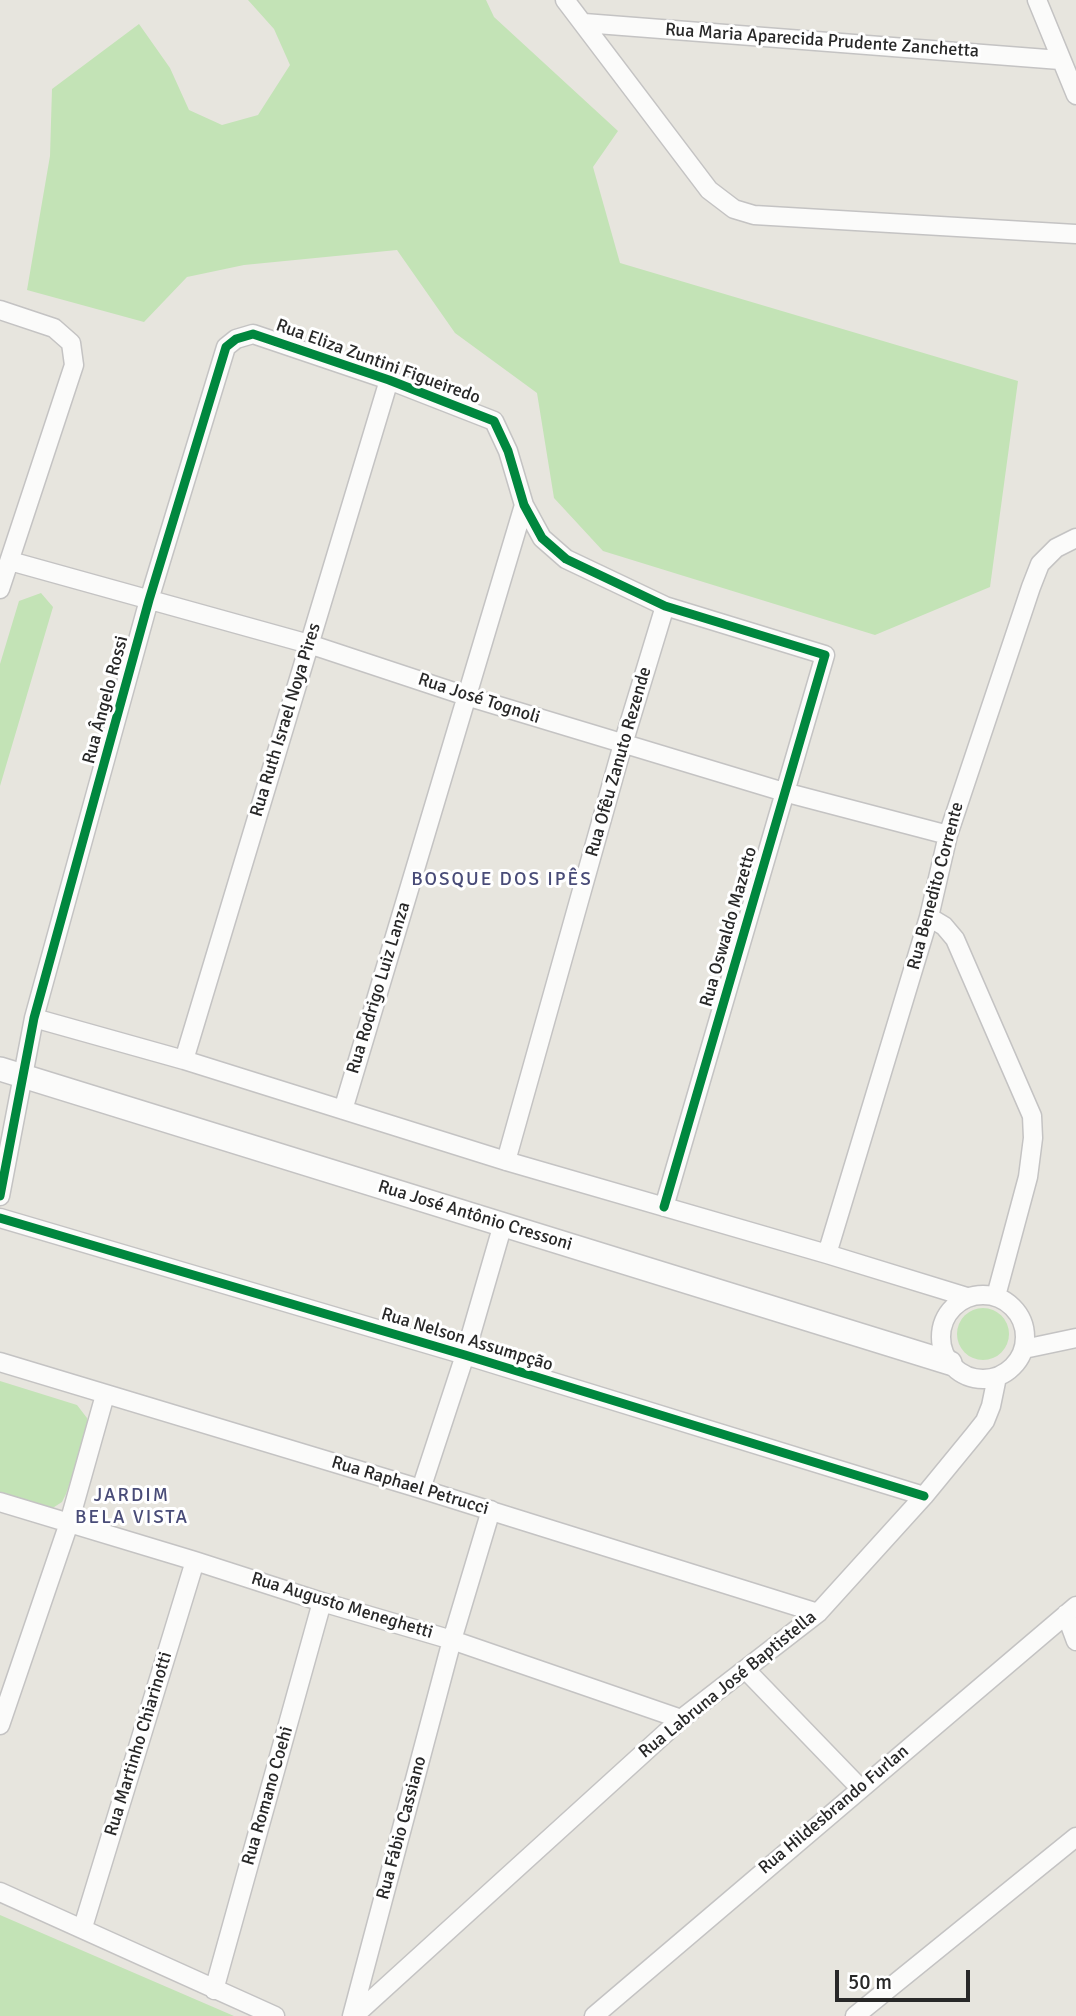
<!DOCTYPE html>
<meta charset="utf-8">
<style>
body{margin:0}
#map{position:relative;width:1076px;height:2016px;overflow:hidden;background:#e7e5de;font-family:Signika,sans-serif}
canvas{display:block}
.scale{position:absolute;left:835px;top:1970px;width:135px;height:32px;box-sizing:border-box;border:4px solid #282828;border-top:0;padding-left:9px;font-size:21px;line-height:24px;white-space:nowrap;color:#282828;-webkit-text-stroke:5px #fff;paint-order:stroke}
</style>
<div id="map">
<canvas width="1076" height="2016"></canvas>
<div class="scale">50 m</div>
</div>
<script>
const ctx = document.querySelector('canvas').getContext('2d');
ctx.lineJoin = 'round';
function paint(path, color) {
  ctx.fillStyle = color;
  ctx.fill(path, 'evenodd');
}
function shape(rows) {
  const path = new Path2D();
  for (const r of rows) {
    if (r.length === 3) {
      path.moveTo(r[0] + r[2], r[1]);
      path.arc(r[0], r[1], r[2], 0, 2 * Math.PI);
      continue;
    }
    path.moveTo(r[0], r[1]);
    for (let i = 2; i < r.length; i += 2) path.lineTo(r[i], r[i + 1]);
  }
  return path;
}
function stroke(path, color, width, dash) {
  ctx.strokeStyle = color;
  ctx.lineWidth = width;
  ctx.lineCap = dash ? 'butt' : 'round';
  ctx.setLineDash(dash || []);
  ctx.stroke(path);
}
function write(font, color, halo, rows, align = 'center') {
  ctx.font = font + ' Signika,sans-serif';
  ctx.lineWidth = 6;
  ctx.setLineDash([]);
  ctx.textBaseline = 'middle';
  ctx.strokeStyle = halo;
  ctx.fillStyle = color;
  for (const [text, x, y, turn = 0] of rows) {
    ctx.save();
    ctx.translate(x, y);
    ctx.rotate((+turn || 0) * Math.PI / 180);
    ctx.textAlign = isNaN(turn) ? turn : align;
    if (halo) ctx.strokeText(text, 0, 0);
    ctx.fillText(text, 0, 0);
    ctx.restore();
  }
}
const green = shape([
 [248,0,486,0,494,17,618,131,593,167,620,263,1018,381,990,587,875,635,603,551,554,498,537,393,455,333,397,250,244,265,187,277,144,322,27,290,50,156,52,89,139,24,170,68,189,110,222,125,258,115,290,65,274,29],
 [41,593,53,607,0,786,0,664,19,601],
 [983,1334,26],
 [0,1381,77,1405,87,1418,88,1430,66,1494,62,1502,51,1509,0,1495],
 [0,1915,234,2016,0,2016]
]);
const minor = shape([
 [565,0,709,190,734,209,754,215,1076,234],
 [1037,0,1076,95],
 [584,23,1060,60],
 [0,310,54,328,71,343,74,365,0,589],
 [10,561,309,644,466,696,784,792,948,835],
 [929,917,944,926,955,939,1032,1116,1033,1138,1028,1177,996,1296],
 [34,1018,184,1060,506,1161,827,1254,967,1297],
 [184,1060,389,380],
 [343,1110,524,505],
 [506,1161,623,744,665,606],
 [0,1196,34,1018,149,600,226,347,236,339,253,334,389,380,494,421,508,451,524,505,542,538,566,559,665,606,825,655,664,1207],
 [0,1218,465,1355,924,1496],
 [827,1254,929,917,948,835,1031,587,1040,564,1056,548,1076,538],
 [983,1337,42],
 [1024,1349,1076,1338],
 [0,1362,421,1489,818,1613],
 [421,1489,465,1355,503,1224],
 [0,1502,195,1561,322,1602,452,1640,681,1719],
 [1066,1614,1076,1641],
 [746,1670,860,1788],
 [0,1725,69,1523,105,1395],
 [0,1892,275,2016],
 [83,1927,195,1561],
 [214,1990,322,1602],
 [352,2016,452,1640,491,1510],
 [354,2016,681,1719,818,1613,924,1496,974,1435,985,1421,991,1406,997,1377],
 [594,2016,1076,1606],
 [855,2016,1076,1837]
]);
const tertiary = shape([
 [0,1069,950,1363]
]);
const cycleway = shape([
 [0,1196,34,1018,149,600,226,347,236,339,253,334,389,380,494,421,508,451,524,505,542,538,566,559,665,606,825,655,664,1207],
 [0,1218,465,1355,924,1496]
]);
const streetNames = [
 ["Rua Maria Aparecida Prudente Zanchetta",822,41,4],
 ["Rua Eliza Zuntini Figueiredo",378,362,20],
 ["Rua José Tognoli",479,699,18],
 ["Rua Ângelo Rossi",106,700,-75],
 ["Rua Ruth Israel Noya Pires",286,720,-73],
 ["Rua Ofêu Zanuto Rezende",619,762,-74],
 ["Rua Benedito Corrente",936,886,-75],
 ["Rua Oswaldo Mazetto",729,927,-74],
 ["Rua Rodrigo Luiz Lanza",379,988,-73],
 ["Rua José Antônio Cressoni",475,1216,17],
 ["Rua Nelson Assumpção",467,1340,17],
 ["Rua Raphael Petrucci",410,1486,17],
 ["Rua Augusto Meneghetti",342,1606,17],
 ["Rua Labruna José Baptistella",728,1685,-39],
 ["Rua Martinho Chiarinotti",139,1744,-73],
 ["Rua Romano Coehi",268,1796,-74],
 ["Rua Hildesbrando Furlan",834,1810,-40],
 ["Rua Fábio Cassiano",402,1828,-75]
];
const neighbourhoodNames = [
 ["BOSQUE DOS IPÊS",502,880],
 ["JARDIM",132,1496],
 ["BELA VISTA",132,1518]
];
paint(green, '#c3e3b6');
stroke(minor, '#c4c3c3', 21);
stroke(tertiary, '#c4c3c3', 26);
stroke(minor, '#fbfbfa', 18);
stroke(tertiary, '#fbfbfa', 23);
stroke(cycleway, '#00873e', 9);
write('18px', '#282828', '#fff', streetNames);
ctx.letterSpacing = '2px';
write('19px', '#494c78', '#fff', neighbourhoodNames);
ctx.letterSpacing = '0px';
</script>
